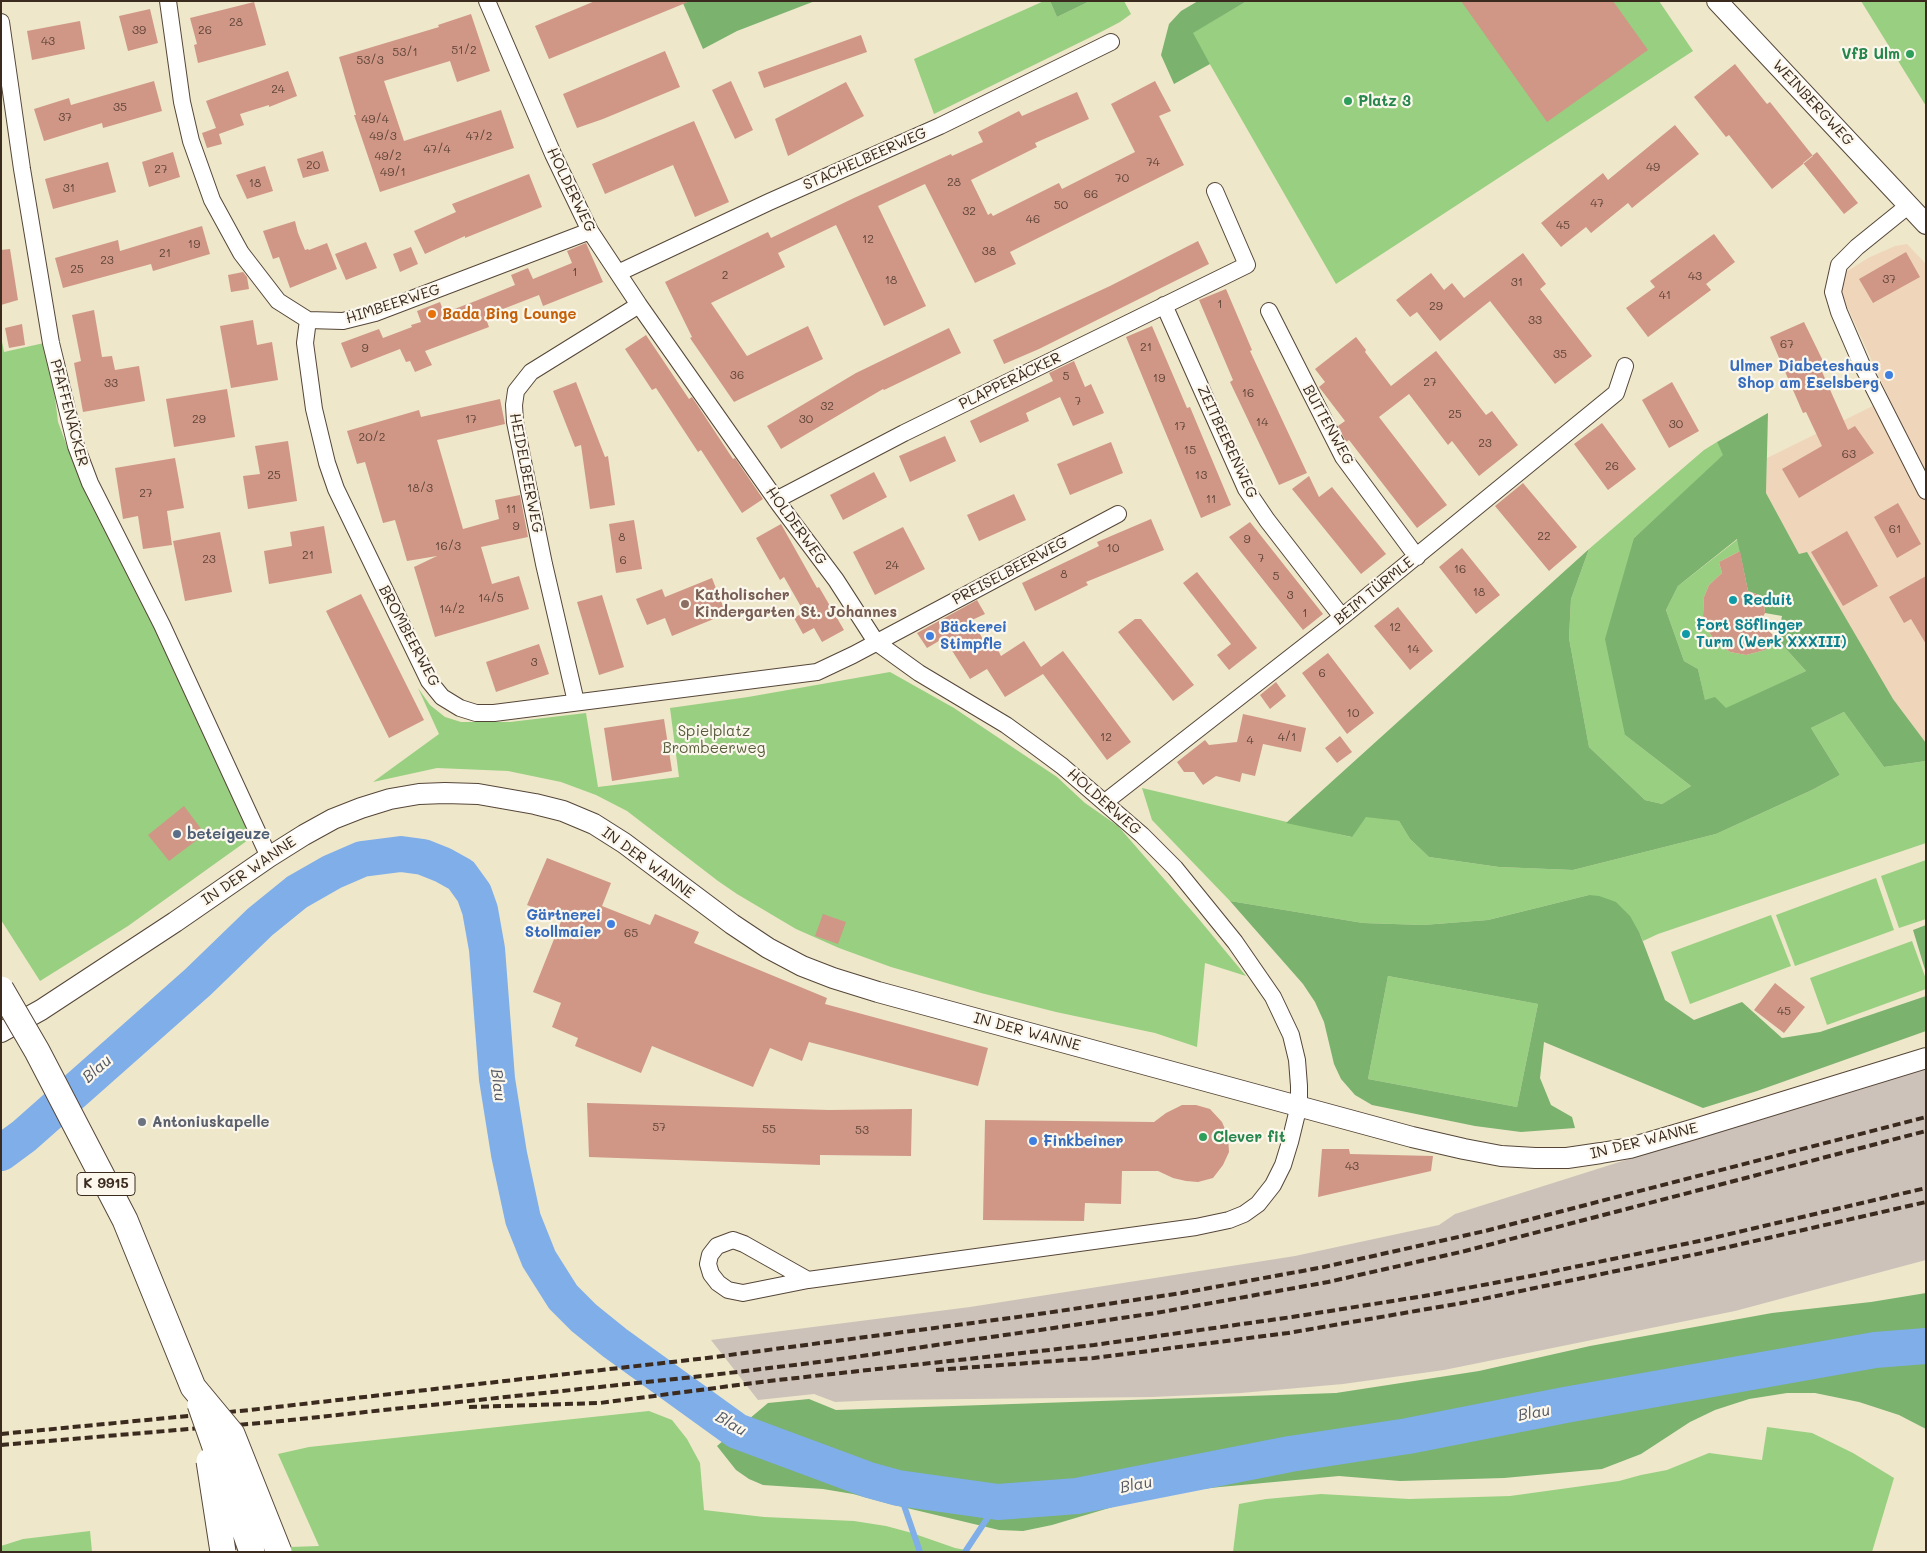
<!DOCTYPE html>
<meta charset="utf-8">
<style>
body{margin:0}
#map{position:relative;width:1927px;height:1553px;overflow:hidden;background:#eee7ca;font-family:Mali,sans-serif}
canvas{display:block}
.frame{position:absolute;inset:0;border:2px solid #3b2a1e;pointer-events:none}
</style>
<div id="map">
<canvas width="1927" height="1553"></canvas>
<div class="frame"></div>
</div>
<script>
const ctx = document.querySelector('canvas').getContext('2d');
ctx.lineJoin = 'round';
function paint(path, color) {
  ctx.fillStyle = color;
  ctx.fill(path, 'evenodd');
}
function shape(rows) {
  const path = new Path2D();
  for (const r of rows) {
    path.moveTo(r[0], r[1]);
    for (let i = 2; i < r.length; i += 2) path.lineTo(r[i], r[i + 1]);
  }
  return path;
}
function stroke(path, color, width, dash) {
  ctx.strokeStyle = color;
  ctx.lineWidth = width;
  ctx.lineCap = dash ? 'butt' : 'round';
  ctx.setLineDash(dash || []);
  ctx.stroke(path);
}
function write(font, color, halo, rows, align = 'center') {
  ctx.font = font + ' Mali,sans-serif';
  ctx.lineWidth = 4.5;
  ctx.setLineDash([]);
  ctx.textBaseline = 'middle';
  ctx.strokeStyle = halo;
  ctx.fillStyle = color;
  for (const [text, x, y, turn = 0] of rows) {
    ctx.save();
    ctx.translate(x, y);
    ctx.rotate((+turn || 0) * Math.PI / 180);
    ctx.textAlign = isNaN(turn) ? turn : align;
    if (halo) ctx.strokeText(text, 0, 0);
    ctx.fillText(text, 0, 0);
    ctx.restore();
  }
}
const built = shape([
 [1907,244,1926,264,1926,743,1893,699,1799,554,1766,493,1767,458,1889,398,1840,291,1843,274,1868,258,1895,246]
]);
const industrial = shape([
 [1926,1065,1926,1260,1735,1311,1444,1370,1343,1384,1241,1393,1152,1397,879,1400,835,1402,814,1394,758,1400,711,1340,970,1307,1295,1256,1439,1225,1455,1214]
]);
const green = shape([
 [1044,1,1050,1,1057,17,1090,1,1124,1,1131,14,1120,22,1097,34,934,114,914,59],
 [1247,1,1659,1,1693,51,1336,284,1192,33],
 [1861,1,1926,1,1926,106],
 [1,336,4,352,44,343,55,397,58,422,74,465,153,623,255,835,128,926,40,981,1,920],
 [1717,442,1724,455,1634,538,1625,735,1691,786,1662,804,1645,800,1589,747,1569,638,1571,599,1589,549,1704,450],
 [1738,539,1740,551,1719,562,1722,573,1709,585,1704,597,1703,616,1708,631,1717,643,1730,652,1746,655,1765,650,1777,639,1806,671,1726,709,1705,701,1698,669,1684,661,1666,610,1678,586],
 [890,672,954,708,1057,777,1085,803,1118,826,1198,918,1246,976,1205,963,1197,1047,1155,1033,1056,1012,981,993,891,967,839,948,796,929,737,894,718,881,627,811,596,795,561,782,508,771,437,768,373,782,439,734,418,688,430,705,445,717,461,722,510,722,586,713,598,787,679,777,670,708,748,697],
 [1844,712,1884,767,1926,761,1926,843,1658,934,1643,941,1640,934,1589,895,1488,920,1423,925,1363,923,1230,901,1152,820,1142,788,1351,837,1366,816,1399,821,1410,839,1429,857,1499,867,1573,870,1716,834,1812,790,1840,775,1811,728],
 [1926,860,1926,919,1899,928,1881,876],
 [1876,878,1894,930,1795,966,1776,915],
 [1771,915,1791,966,1690,1004,1671,952],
 [1912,941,1926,979,1926,989,1827,1025,1810,978],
 [1388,976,1538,1004,1517,1107,1368,1079],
 [649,1411,672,1420,687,1439,700,1463,704,1510,764,1517,854,1521,886,1526,912,1533,955,1548,976,1552,275,1552,290,1547,319,1546,278,1454,309,1447],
 [1767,1427,1812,1433,1853,1453,1894,1478,1872,1552,1233,1552,1239,1504,1266,1499,1321,1494,1409,1499,1510,1496,1619,1481,1641,1475,1667,1470,1709,1453,1762,1460],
 [90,1531,92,1552,1,1552,1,1546,23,1539]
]);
const forest = shape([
 [682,1,815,1,737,31,703,49],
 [1050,1,1090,1,1057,17],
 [1198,1,1247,1,1193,33,1210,64,1174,84,1161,55,1169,24,1181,11],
 [1768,413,1766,493,1799,554,1807,552,1893,699,1926,743,1926,761,1884,767,1844,712,1811,728,1840,775,1812,790,1716,834,1573,870,1499,867,1429,857,1410,839,1399,821,1366,817,1352,837,1286,823,1589,549,1571,599,1569,638,1589,747,1645,800,1662,804,1691,786,1625,735,1605,639,1634,538,1723,455,1717,442],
 [1737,539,1748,591,1759,595,1764,603,1765,613,1782,616,1777,639,1806,671,1726,708,1715,697,1705,700,1698,669,1684,661,1666,610,1678,586],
 [1589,895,1599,896,1616,902,1630,916,1640,934,1665,1000,1694,1020,1742,1002,1782,1038,1820,1032,1926,996,1926,1031,1757,1091,1703,1108,1544,1042,1540,1078,1551,1105,1572,1117,1575,1128,1521,1132,1475,1126,1372,1105,1355,1095,1341,1079,1334,1064,1324,1022,1315,1002,1303,984,1230,901,1363,923,1423,925,1488,920],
 [1388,976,1538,1004,1517,1107,1368,1079],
 [1926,925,1926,973,1913,930],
 [1926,1293,1926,1429,1899,1415,1859,1402,1815,1393,1787,1393,1749,1399,1715,1410,1690,1422,1641,1454,1602,1469,1504,1478,1400,1481,1339,1476,1220,1487,1175,1492,1126,1503,1052,1525,1023,1531,999,1530,890,1504,853,1494,823,1489,763,1485,749,1479,736,1470,717,1446,768,1403,809,1399,836,1410,1336,1393,1479,1371,1590,1346,1772,1313,1871,1302]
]);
const stream = shape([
 [898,1488,920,1552],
 [965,1552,998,1502]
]);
const river = shape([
 [1,1153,24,1136,198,982,260,922,297,892,332,872,362,859,401,854,423,857,443,865,461,875,474,893,480,910,487,949,497,1079,509,1154,523,1219,539,1259,563,1297,584,1318,615,1343,737,1431,869,1480,898,1488,998,1502,1077,1496,1290,1454,1408,1436,1565,1405,1875,1350,1926,1346]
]);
const building = shape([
 [595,1,688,1,688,2,549,59,535,26],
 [1461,1,1613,1,1648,50,1547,122],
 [254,2,266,45,198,63,194,45,197,44,190,18],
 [150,9,158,43,128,51,119,16],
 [471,14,490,71,457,82,450,61,384,81,404,141,501,110,514,148,380,192,354,115,356,115,339,57,439,27,438,25],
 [80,21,85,49,32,60,27,31],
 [861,35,867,52,764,88,758,72],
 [665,51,680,87,603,119,577,128,563,94],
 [1735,64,1767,104,1770,102,1813,156,1772,189,1729,135,1726,137,1694,97],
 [288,71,297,96,269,107,269,105,240,114,244,125,219,134,222,144,207,148,202,133,216,128,206,101],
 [154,81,162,111,103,128,102,123,44,141,34,109,69,98,71,105],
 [731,81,753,130,735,139,712,90],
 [1155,81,1171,111,1159,116,1184,165,1010,252,1016,264,975,283,925,184,878,206,926,306,884,326,836,225,778,253,785,267,711,303,747,356,808,326,823,359,734,402,690,338,692,337,665,282,768,232,771,238,854,198,951,154,952,156,983,142,978,132,1019,111,1022,116,1077,92,1089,119,1035,143,1037,147,971,180,988,215,991,213,993,216,1059,183,1062,189,1135,152,1111,104],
 [846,82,864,116,788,156,775,119],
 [694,121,729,202,695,217,673,165,605,194,592,164],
 [1675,125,1699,154,1632,208,1628,203,1591,233,1586,227,1561,247,1541,223,1603,173,1608,180],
 [323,151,329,171,303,178,297,159],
 [173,152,180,177,149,187,142,162],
 [1817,152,1858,203,1844,214,1803,163],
 [108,162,116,192,53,209,45,179],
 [265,166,273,191,247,199,236,175],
 [529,174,542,207,465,238,465,236,425,254,414,231,456,212,452,204],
 [295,221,298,233,305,250,308,249,309,250,327,243,337,269,290,288,279,257,273,259,263,231],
 [202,226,210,254,153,271,151,264,63,288,55,258,118,240,120,251],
 [1714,234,1735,262,1706,284,1711,290,1648,337,1626,308,1655,287,1650,281],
 [1198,241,1209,264,1039,349,1004,364,993,340,1110,286],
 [366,242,377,268,346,280,335,254],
 [586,243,603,282,543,306,539,295,485,316,489,327,425,351,432,365,415,372,410,361,406,362,400,349,351,368,341,343,379,329,383,338,412,327,411,325,421,322,417,311,440,302,444,313,478,300,515,285,511,275,528,268,533,279,572,263,567,251],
 [411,247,418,264,400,272,393,254],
 [10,249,18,300,1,305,1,250],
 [1906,252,1920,277,1873,303,1859,279],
 [1523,253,1546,284,1540,289,1592,356,1555,384,1490,301,1440,341,1417,312,1410,317,1396,300,1431,273,1444,290,1452,283,1464,298],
 [243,272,247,277,249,289,231,292,228,275],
 [1226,289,1252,350,1250,351,1307,473,1279,485,1230,382,1233,380,1199,300],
 [94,310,102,357,112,356,115,370,139,366,145,401,83,412,74,363,81,361,72,315],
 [253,320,257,345,272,342,278,380,231,388,220,326],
 [1804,322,1824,363,1819,365,1848,430,1855,426,1874,453,1799,498,1782,469,1822,446,1806,412,1803,413,1770,337],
 [22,324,25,345,9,348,5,328],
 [1152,326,1187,408,1190,407,1231,505,1201,518,1126,337],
 [949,328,961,353,884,390,883,389,781,449,767,426,856,373],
 [646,335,689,399,692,397,733,459,735,458,763,499,742,513,701,450,698,452,656,388,652,390,625,349],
 [1356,337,1366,350,1365,352,1391,386,1436,351,1486,415,1492,411,1518,445,1479,476,1452,441,1448,445,1409,394,1379,417,1447,505,1417,528,1349,440,1346,442,1338,426,1345,421,1319,387,1325,382,1315,369],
 [1074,361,1085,387,1091,384,1104,413,1073,426,1060,397,1026,413,1029,421,980,443,970,421,1053,381,1049,373],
 [576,382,605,457,608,456,615,505,590,509,581,445,575,447,553,391],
 [1672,382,1699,431,1669,448,1642,400],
 [227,389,235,437,174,447,166,399],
 [500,399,505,424,437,440,463,529,499,519,495,500,520,495,528,537,481,547,492,584,519,576,529,609,435,637,414,567,437,556,407,561,395,520,383,523,365,462,357,464,347,431,419,410,421,417],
 [1602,423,1636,469,1608,490,1574,444],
 [945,436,956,461,910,482,899,456],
 [288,441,297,501,248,509,243,476,260,474,255,446],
 [1111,442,1123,473,1070,495,1057,464],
 [175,458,184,508,167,511,172,545,143,549,138,516,123,519,115,468],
 [874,472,887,497,843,520,830,495],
 [1309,476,1319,497,1332,487,1386,554,1361,574,1292,489],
 [1523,483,1577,547,1549,571,1495,506],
 [1014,494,1026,520,979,541,967,515],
 [1898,503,1921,544,1897,558,1874,517],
 [1151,519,1164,550,1086,582,1088,585,1035,611,1022,583,1099,546,1097,542],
 [634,520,642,569,616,573,609,524],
 [1250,522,1323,614,1303,630,1229,537],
 [781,524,817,588,819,587,844,630,822,642,814,628,803,634,794,618,804,612,784,577,780,580,756,538],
 [324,526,332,573,269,584,264,551,292,546,290,532],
 [903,527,925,569,875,595,853,552],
 [1847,531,1878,586,1843,606,1811,552],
 [220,532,232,592,185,601,173,541],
 [1462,548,1500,595,1476,614,1439,567],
 [1740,551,1748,591,1759,595,1764,603,1765,613,1760,622,1777,639,1765,650,1746,655,1730,652,1717,643,1708,631,1703,616,1704,597,1709,585,1722,573,1719,562],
 [1197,572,1257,648,1229,670,1217,655,1231,644,1183,583],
 [1926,576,1926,644,1911,619,1904,623,1889,597],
 [712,578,726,614,672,636,665,618,647,625,636,599,662,589,665,597],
 [361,594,424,720,389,738,326,611],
 [602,595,624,667,599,675,577,602],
 [977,600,985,614,972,620,989,650,996,646,1001,656,1024,641,1041,667,1063,651,1131,742,1107,760,1043,674,1005,697,987,669,970,679,944,638,927,648,917,633],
 [1398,607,1433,651,1410,670,1374,626],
 [1135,619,1141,619,1194,685,1173,701,1118,632],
 [539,644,549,674,496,692,486,662],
 [1328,653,1374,713,1347,734,1302,673],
 [1276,682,1286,696,1270,709,1260,695],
 [1243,714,1306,728,1301,752,1263,744,1255,776,1242,773,1240,782,1216,776,1203,785,1194,772,1184,772,1177,762,1205,740,1209,745,1237,742],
 [664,719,672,771,612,781,604,728],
 [1340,736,1352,752,1337,763,1325,748],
 [184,806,205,834,169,861,148,835],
 [547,858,611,883,602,906,650,925,655,914,699,932,694,943,827,998,825,1004,988,1048,978,1086,809,1042,802,1061,770,1048,753,1087,652,1046,641,1073,575,1046,578,1038,552,1027,561,1003,533,992,562,919,527,905],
 [823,914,846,922,838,944,815,936],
 [1775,983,1805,1007,1784,1033,1754,1010],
 [587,1103,829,1110,912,1109,911,1156,820,1155,820,1165,589,1157],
 [1182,1105,1196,1105,1210,1109,1222,1122,1228,1136,1229,1152,1223,1165,1213,1178,1198,1182,1186,1181,1173,1178,1158,1171,1122,1171,1121,1204,1085,1203,1084,1221,983,1220,985,1120,1154,1122,1166,1113],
 [1322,1149,1349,1149,1350,1154,1433,1156,1431,1171,1318,1197]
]);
const minor = shape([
 [168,1,182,102,191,141,212,200,241,253,278,301,308,320,343,321,375,313,590,231],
 [487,1,553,154,590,231,639,305,779,504,836,580,876,642,919,673,1006,725,1035,746,1062,766,1142,835,1175,868,1235,942,1273,997,1291,1035,1297,1060,1299,1086,1299,1105,1290,1142,1283,1165,1273,1185,1258,1204,1244,1214,1229,1220,1196,1227,808,1280],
 [1,22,22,169,51,343,76,446,90,483,162,625,269,857],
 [1909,205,1857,247,1839,265,1833,292,1839,312,1861,363,1926,491],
 [618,273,769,202,940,126,1111,42],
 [1164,305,1246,489,1267,520,1342,617],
 [1269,311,1343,457,1417,557],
 [308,320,305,343,314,409,327,463,336,489,429,681,442,697,460,708,476,713,494,713,817,672,853,655,1118,514],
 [776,500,904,433,1247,265,1215,191],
 [576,702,544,564,515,422,514,405,516,391,531,372,639,305],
 [1105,802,1342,617,1616,393,1625,366],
 [733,1240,744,1244,808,1280,743,1293,728,1290,718,1283,711,1274,708,1264,710,1255,717,1246,733,1240]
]);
const tertiary = shape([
 [1717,1,1926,224],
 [1,1032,41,1010,175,922,269,857,304,835,333,819,361,808,390,799,419,794,445,793,478,794,535,804,563,811,594,824,624,843,732,924,768,948,802,966,833,978,878,992,1412,1137,1464,1149,1501,1156,1535,1158,1567,1158,1601,1153,1630,1148,1698,1128,1926,1058]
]);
const rail = shape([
 [936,1370,1094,1358,1288,1333,1468,1302,1702,1253,1926,1202],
 [469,1407,600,1403,769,1381,1094,1345,1292,1317,1424,1296,1526,1277,1704,1240,1926,1188],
 [1,1434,250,1410,707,1358,1025,1316,1182,1293,1324,1267,1485,1231,1926,1117],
 [1,1445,272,1422,712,1375,827,1361,1156,1313,1328,1282,1465,1251,1926,1131]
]);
const primaryBridge = shape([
 [1,989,37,1051,125,1220,193,1387,232,1434,279,1552],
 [200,1404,252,1552],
 [209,1461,223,1552]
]);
const markers = [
 [1910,54,5,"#2e9e5b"],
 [1348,101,5,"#2e9e5b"],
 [432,314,5,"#e8710a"],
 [1889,375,5,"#3f7fe0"],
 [1733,600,5,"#0f9aa8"],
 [685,604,5,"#8d6e63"],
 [1686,634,5,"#0f9aa8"],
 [930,636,5,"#3f7fe0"],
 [177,834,5,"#5c6f8a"],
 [611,924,5,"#3f7fe0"],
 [142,1122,5,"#6b7280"],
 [1203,1137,5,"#2e9e5b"],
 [1033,1141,5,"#3f7fe0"]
];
const numberNames = [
 ["28",236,22],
 ["39",139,30],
 ["26",205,30],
 ["43",48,41],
 ["51/2",464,50],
 ["53/1",405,52],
 ["53/3",370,60],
 ["24",278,89],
 ["35",120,107],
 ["37",65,117],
 ["49/4",375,119],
 ["49/3",383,136],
 ["47/2",479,136],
 ["47/4",437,149],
 ["49/2",388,156],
 ["74",1153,162],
 ["20",313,165],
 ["49",1653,167],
 ["27",161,169],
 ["49/1",393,172],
 ["70",1122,178],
 ["28",954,182],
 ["18",255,183],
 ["31",69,188],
 ["66",1091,194],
 ["47",1597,203],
 ["50",1061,205],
 ["32",969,211],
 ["46",1033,219],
 ["45",1563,225],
 ["12",868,239],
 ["19",194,244],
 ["38",989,251],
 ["21",165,253],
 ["23",107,260],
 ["25",77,269],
 ["1",575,272],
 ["2",725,275],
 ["43",1695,276],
 ["37",1889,279],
 ["18",891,280],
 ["31",1517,282],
 ["41",1665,295],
 ["1",1220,304],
 ["29",1436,306],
 ["33",1535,320],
 ["67",1787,344],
 ["21",1146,347],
 ["9",365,348],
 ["35",1560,354],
 ["36",737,375],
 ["5",1066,376],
 ["19",1159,378],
 ["27",1430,382],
 ["33",111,383],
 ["16",1248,393],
 ["7",1078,401],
 ["32",827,406],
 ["25",1455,414],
 ["29",199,419],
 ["17",471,419],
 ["30",806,419],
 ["14",1262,422],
 ["30",1676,424],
 ["17",1180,426],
 ["20/2",372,437],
 ["23",1485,443],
 ["15",1190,450],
 ["63",1849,454],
 ["26",1612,466],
 ["25",274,475],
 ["13",1201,475],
 ["18/3",420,488],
 ["27",146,493],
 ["11",1211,499],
 ["11",511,509],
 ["9",516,526],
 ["61",1895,529],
 ["22",1544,536],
 ["8",622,537],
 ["9",1247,539],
 ["16/3",448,546],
 ["10",1113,548],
 ["21",308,555],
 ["7",1261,558],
 ["23",209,559],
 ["6",623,560],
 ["24",892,565],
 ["16",1460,569],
 ["8",1064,574],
 ["5",1276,576],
 ["18",1479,592],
 ["3",1290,595],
 ["14/5",491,598],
 ["14/2",452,609],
 ["1",1305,613],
 ["12",1395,627],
 ["14",1413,649],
 ["3",534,662],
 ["6",1322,673],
 ["10",1353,713],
 ["12",1106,737],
 ["4/1",1287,737],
 ["4",1250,740],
 ["65",631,933],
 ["45",1784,1011],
 ["57",659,1127],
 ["55",769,1129],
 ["53",862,1130],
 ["43",1352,1166]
];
const shields = [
 [106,1184,58]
];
const shieldNames = [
 ["K 9915",106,1184]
];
const leisureNames = [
 ["VfB Ulm",1900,54,"right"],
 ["Platz 3",1358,101],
 ["Clever fit",1213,1137]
];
const streetNames = [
 ["WEINBERGWEG",1813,103,47],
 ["STACHELBEERWEG",865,159,-24],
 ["HOLDERWEG",571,190,64],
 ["HIMBEERWEG",393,304,-18],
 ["PLAPPERÄCKER",1010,381,-26],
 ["PFAFFENÄCKER",69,413,75],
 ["BUTTENWEG",1328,425,61],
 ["ZEITBEERENWEG",1227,442,65],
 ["HEIDELBEERWEG",526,473,79],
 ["HOLDERWEG",796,526,54],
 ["PREISELBEERWEG",1010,571,-28],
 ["BEIM TÜRMLE",1374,591,-39],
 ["BROMBEERWEG",409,636,62],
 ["HOLDERWEG",1104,802,41],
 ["IN DER WANNE",648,863,36],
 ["IN DER WANNE",249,871,-34],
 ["IN DER WANNE",1027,1032,15],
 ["IN DER WANNE",1644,1141,-14]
];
const foodNames = [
 ["Bada Bing Lounge",442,314]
];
const shopNames = [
 ["Ulmer Diabeteshaus",1879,366],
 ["Shop am Eselsberg",1879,383],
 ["Bäckerei",940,627,"left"],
 ["Stimpfle",940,644,"left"],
 ["Gärtnerei",601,915],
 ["Stollmaier",601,932],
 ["Finkbeiner",1043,1141,"left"]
];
const educationNames = [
 ["Katholischer",695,595],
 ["Kindergarten St. Johannes",695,612]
];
const cultureNames = [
 ["Reduit",1743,600],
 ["Fort Söflinger",1696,625],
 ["Turm (Werk XXXIII)",1696,642]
];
const parkNames = [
 ["Spielplatz",714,731],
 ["Brombeerweg",714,748]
];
const serviceNames = [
 ["beteigeuze",187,834]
];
const worshipNames = [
 ["Antoniuskapelle",152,1122]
];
const waterNames = [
 ["Blau",97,1069,-41],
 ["Blau",498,1085,83],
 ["Blau",1534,1413,-10],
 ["Blau",731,1424,31],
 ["Blau",1136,1485,-11]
];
paint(built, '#efd6bb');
paint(industrial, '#cdc2b9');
paint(green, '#99cf80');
paint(forest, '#7ab26e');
stroke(stream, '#7faee9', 6);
stroke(river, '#7faee9', 36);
paint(building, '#d09787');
stroke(minor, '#564638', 18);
stroke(tertiary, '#564638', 22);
stroke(minor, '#fff', 16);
stroke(tertiary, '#fff', 20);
stroke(rail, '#3b2a1e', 4, [8, 4]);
stroke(primaryBridge, '#564638', 27, []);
stroke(primaryBridge, '#fff', 25);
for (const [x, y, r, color] of markers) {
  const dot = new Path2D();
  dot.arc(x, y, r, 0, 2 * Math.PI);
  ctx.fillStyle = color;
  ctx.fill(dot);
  stroke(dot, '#fbf7ec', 2);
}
write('12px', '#604538', null, numberNames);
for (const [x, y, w] of shields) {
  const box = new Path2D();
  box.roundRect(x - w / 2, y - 11.5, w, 23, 4);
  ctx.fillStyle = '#fbf7ec';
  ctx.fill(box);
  stroke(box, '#3b2a1e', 1);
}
write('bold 14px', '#3b2a1e', null, shieldNames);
write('bold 15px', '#27864d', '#fbf7ec', leisureNames, 'left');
write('15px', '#3b2a1e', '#fbf7ec', streetNames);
write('bold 15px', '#c56008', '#fbf7ec', foodNames, 'left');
write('bold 15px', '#366cbe', '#fbf7ec', shopNames, 'right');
write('bold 15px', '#785e54', '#fbf7ec', educationNames, 'left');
write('bold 15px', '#0d838f', '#fbf7ec', cultureNames, 'left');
write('15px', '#575c3b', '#fbf7ec', parkNames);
write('bold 15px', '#4e5e75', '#fbf7ec', serviceNames, 'left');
write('bold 15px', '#5b616d', '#fbf7ec', worshipNames, 'left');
write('italic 16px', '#535865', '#fbf7ec', waterNames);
</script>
